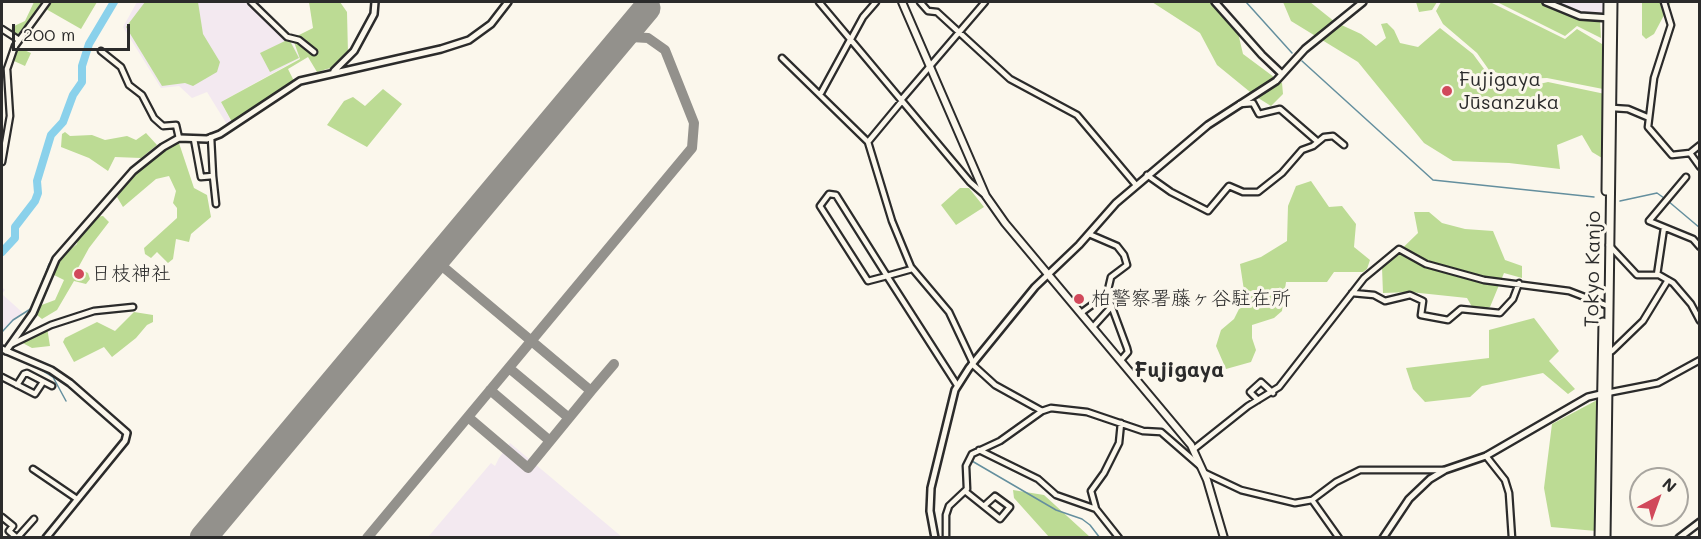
<!DOCTYPE html>
<meta charset="utf-8">
<style>
body{margin:0}
#map{position:relative;width:1701px;height:539px;overflow:hidden;background:#fbf7ec;font-family:Mali,sans-serif}
canvas{display:block}
.frame{position:absolute;inset:0;border:3px solid #2b2b2b;pointer-events:none}
.north{position:absolute;left:1629px;top:467px;width:60px;height:60px;box-sizing:border-box;background:#fbf7ec;border:2px solid #a8a59f;border-radius:50%;rotate:41deg;font-size:16px;font-weight:700;line-height:24px;text-align:center;color:#2b2b2b}
.north::after{content:'';display:block;margin:auto;width:21px;height:27px;background:#d1495b;clip-path:polygon(50% 0,100% 100%,50% 72%,0 100%)}
.scale{position:absolute;left:12px;top:24px;width:118px;height:27px;box-sizing:border-box;border:3px solid #2b2b2b;border-top:0;padding-left:8px;font-size:18px;line-height:21px;white-space:nowrap;color:#2b2b2b;-webkit-text-stroke:4px #fbf7ec;paint-order:stroke}
</style>
<div id="map">
<canvas width="1701" height="539"></canvas>
<div class="frame"></div>
<div class="north">N</div>
<div class="scale">200 m</div>
</div>
<script>
const ctx = document.querySelector('canvas').getContext('2d');
ctx.lineJoin = 'round';
function paint(path, color) {
  ctx.fillStyle = color;
  ctx.fill(path, 'evenodd');
}
function shape(rows) {
  const path = new Path2D();
  for (const r of rows) {
    path.moveTo(r[0], r[1]);
    for (let i = 2; i < r.length; i += 2) path.lineTo(r[i], r[i + 1]);
  }
  return path;
}
function stroke(path, color, width, dash) {
  ctx.strokeStyle = color;
  ctx.lineWidth = width;
  ctx.lineCap = dash ? 'butt' : 'round';
  ctx.setLineDash(dash || []);
  ctx.stroke(path);
}
function write(font, color, halo, rows, align = 'center') {
  ctx.font = font + ' Mali,"Klee One",sans-serif';
  ctx.lineWidth = 6;
  ctx.setLineDash([]);
  ctx.textBaseline = 'middle';
  ctx.strokeStyle = halo;
  ctx.fillStyle = color;
  for (const [text, x, y, turn = 0] of rows) {
    ctx.save();
    ctx.translate(x, y);
    ctx.rotate((+turn || 0) * Math.PI / 180);
    ctx.textAlign = isNaN(turn) ? turn : align;
    if (halo) ctx.strokeText(text, 0, 0);
    ctx.fillText(text, 0, 0);
    ctx.restore();
  }
}
const built = shape([
 [137,2,248,2,291,41,300,58,221,102,232,123,228,126,207,92,192,98,179,86,161,88,123,27],
 [1550,2,1603,2,1603,16,1580,15],
 [2,287,5,290,2,294,23,313,2,331],
 [510,443,622,537,428,537,491,463,495,466,499,458]
]);
const green = shape([
 [34,2,44,2,40,11,16,36,11,33,12,27,25,21],
 [50,2,97,2,81,29,46,9],
 [145,2,198,2,203,34,220,62,217,72,193,86,185,83,162,86,126,27],
 [309,2,340,2,347,12,348,54,337,66,317,72,308,57,288,69,294,81,232,122,221,102,300,59,294,42,295,37,313,28],
 [1152,2,1210,2,1217,6,1235,20,1243,54,1282,83,1283,94,1271,106,1255,96,1217,65,1200,33],
 [1283,2,1310,2,1335,22,1361,34,1376,46,1386,38,1381,24,1387,23,1394,30,1400,43,1418,47,1440,28,1473,54,1487,73,1516,85,1531,86,1548,82,1605,94,1602,158,1592,152,1582,135,1557,145,1560,169,1509,163,1453,161,1424,143,1358,62,1291,21],
 [1416,2,1437,2,1432,10,1419,12],
 [1441,2,1490,2,1565,39,1577,29,1602,44,1603,89,1547,78,1516,79,1489,70,1477,53,1443,24,1436,11],
 [1497,2,1545,2,1600,20,1601,38,1577,26,1565,36],
 [1642,2,1671,2,1654,34,1646,39,1642,35],
 [287,40,290,41,299,58,270,72,260,53],
 [17,47,31,53,25,66,14,61],
 [383,89,402,104,367,147,327,125,344,101,353,97,365,106],
 [65,132,70,136,92,135,105,140,127,136,136,140,146,133,157,145,141,158,115,157,108,171,89,158,61,147,62,134],
 [178,140,194,188,207,195,211,217,191,234,189,242,176,239,173,259,168,263,157,252,151,258,145,254,144,248,177,218,177,208,173,203,176,191,169,176,156,179,123,207,117,197,136,172],
 [1311,181,1329,207,1342,206,1356,224,1354,247,1370,260,1367,269,1363,272,1334,272,1327,282,1286,282,1282,311,1274,318,1252,325,1252,338,1256,350,1251,362,1226,369,1216,346,1221,330,1234,319,1245,297,1240,264,1261,257,1287,241,1288,206,1296,186],
 [960,188,969,188,984,207,956,225,941,205],
 [1414,212,1429,212,1442,223,1465,229,1493,231,1505,260,1522,266,1522,278,1504,273,1490,307,1475,312,1467,298,1410,292,1383,293,1382,268,1418,233],
 [103,216,109,222,89,248,78,268,88,273,90,279,86,284,74,281,57,310,42,319,37,315,39,306,55,300,64,280,52,274,58,260,77,244,78,237,94,217],
 [134,312,153,315,153,322,147,325,136,338,112,357,104,347,74,362,63,342,65,338,97,322,115,331],
 [1534,318,1559,351,1549,361,1575,389,1568,394,1543,373,1482,386,1470,397,1425,402,1413,389,1406,368,1489,358,1489,330],
 [47,327,50,346,32,348,19,341],
 [1599,399,1596,531,1551,527,1544,488,1552,424],
 [1013,490,1044,495,1090,537,1049,537,1014,498]
]);
const stream = shape([
 [1246,2,1292,53],
 [1302,61,1433,180,1594,197],
 [1620,201,1657,193,1664,198],
 [1668,201,1700,228],
 [46,273,49,264],
 [37,296,44,277],
 [2,332,13,320,32,308,34,301],
 [40,369,53,377,66,401],
 [972,461,1056,510,1082,519,1090,525,1100,538]
]);
const river = shape([
 [2,252,15,238,15,227,35,201,38,193,37,181,51,135,63,122,73,95,82,82,82,66,89,44,114,2]
]);
const taxiway = shape([
 [435,260,591,391,528,468,468,417],
 [509,368,569,418],
 [490,390,550,441],
 [591,391,614,364],
 [367,538,692,148,694,123,665,50,648,38,631,37,618,41]
]);
const runway = shape([
 [203,538,647,8]
]);
const minor = shape([
 [251,2,287,37,299,40,314,52],
 [819,2,970,182,986,196],
 [920,2,928,11,937,12,1010,79,1077,115,1136,185],
 [1664,2,1671,25,1654,78,1648,127,1672,155,1690,153,1700,145],
 [2,29,19,40],
 [851,39,863,17,876,2],
 [101,51,121,67,129,85,142,95,154,118,163,126,176,125,179,138],
 [782,58,868,142],
 [821,93,851,38],
 [901,100,985,2],
 [902,101,868,142,892,221,911,267,949,312,973,363],
 [1240,104,1253,103,1259,114,1280,109,1318,142],
 [1612,108,1628,109,1647,117],
 [194,139,201,177,213,176,211,137],
 [1690,153,1700,167],
 [2,162,10,116,7,69,15,46,47,2],
 [1147,175,1171,192,1208,211,1229,186,1243,192,1258,192,1282,173,1302,150,1313,146,1324,137,1333,136,1344,145],
 [213,176,216,204],
 [1686,177,1649,221,1693,239,1700,247],
 [1089,234,1117,246,1124,255,1127,265,1111,277,1107,294,1127,348,1128,352,1121,360],
 [1609,245,1637,275,1659,275,1673,283,1691,304,1700,321],
 [912,269,887,276,868,281,820,206,829,194,836,195,887,276,957,385],
 [1657,275,1664,228],
 [1352,293,1374,295,1385,301,1410,295,1423,301,1421,315,1448,320,1461,309,1500,313,1513,299,1519,283],
 [1081,313,1107,294],
 [1093,327,1112,306],
 [12,344,51,325,94,311,133,307],
 [1608,352,1612,351,1643,321,1668,280],
 [972,364,995,385,1042,411],
 [2,377,35,394,43,382],
 [17,385,24,374,27,373,52,386],
 [1607,393,1658,383,1700,360],
 [1258,400,1250,392,1261,382,1273,393],
 [1194,449,1248,406,1279,387,1364,278,1399,249,1426,264,1484,280,1569,291,1608,306],
 [979,450,1038,479,1056,495,1096,509],
 [1486,456,1505,480,1509,493,1512,538],
 [33,469,77,499],
 [1205,473,1241,490,1295,503,1312,500,1336,482,1360,470,1444,470],
 [965,491,1000,519,1010,507,995,496,984,506],
 [1312,500,1339,538],
 [2,517,13,526,9,531,17,538],
 [17,538,34,519],
 [946,538,946,515,949,506,967,489,966,466,972,454,1000,441,1042,411,1051,408,1087,412,1143,431,1161,432,1200,466],
 [1119,538,1096,509,1091,491,1104,473,1119,443,1121,423]
]);
const tertiary = shape([
 [1215,2,1262,55,1282,74],
 [1546,2,1580,16,1610,18],
 [334,71,354,51,374,14,375,2],
 [2,349,51,370,70,383,127,433,125,441,46,538],
 [6,351,33,313,56,259,133,171,163,147,179,138,207,139,220,134,300,81,441,49,469,40,491,24,508,2],
 [935,538,930,511,931,488,955,390,969,368,1035,287,1079,245,1116,203,1208,125,1276,81,1305,49,1363,2],
 [1383,538,1409,499,1430,479,1445,470,1486,456,1588,397,1605,393],
 [1679,538,1700,522]
]);
const secondary = shape([
 [902,2,986,196,1005,223,1191,445,1207,480,1224,538]
]);
const trunk = shape([
 [1606,191,1608,2],
 [1599,538,1603,322],
 [1606,538,1613,2]
]);
const markers = [
 [1447,91,6,"#d1495b"],
 [79,274,6,"#d1495b"],
 [1079,299,6,"#d1495b"]
];
const poiNames = [
 ["Fujigaya",1459,80],
 ["Jūsanzuka",1459,103],
 ["日枝神社",91,274],
 ["柏警察署藤ヶ谷駐在所",1091,299]
];
const streetNames = [
 ["Tokyo Kanjo",1593,269,-89]
];
const neighbourhoodNames = [
 ["Fujigaya",1179,371]
];
paint(built, '#f3e9f0');
paint(green, '#bcdb94');
stroke(stream, '#648f9e', 1.5);
stroke(river, '#8ad1eb', 8);
stroke(taxiway, '#93918c', 10);
stroke(runway, '#93918c', 27);
stroke(minor, '#2b2b2b', 9);
stroke(tertiary, '#2b2b2b', 10);
stroke(secondary, '#2b2b2b', 10);
stroke(trunk, '#2b2b2b', 11);
stroke(minor, '#fbf7ec', 4.5);
stroke(tertiary, '#fbf7ec', 5);
stroke(secondary, '#fbf7ec', 6);
stroke(trunk, '#fbf7ec', 7);
for (const [x, y, r, color] of markers) {
  const dot = new Path2D();
  dot.arc(x, y, r, 0, 2 * Math.PI);
  ctx.fillStyle = color;
  ctx.fill(dot);
  stroke(dot, '#fbf7ec', 2);
}
write('20px', '#2b2b2b', '#fbf7ec', poiNames, 'left');
write('20px', '#2b2b2b', '#fbf7ec', streetNames);
write('bold 21px', '#2b2b2b', '#fbf7ec', neighbourhoodNames);
</script>
